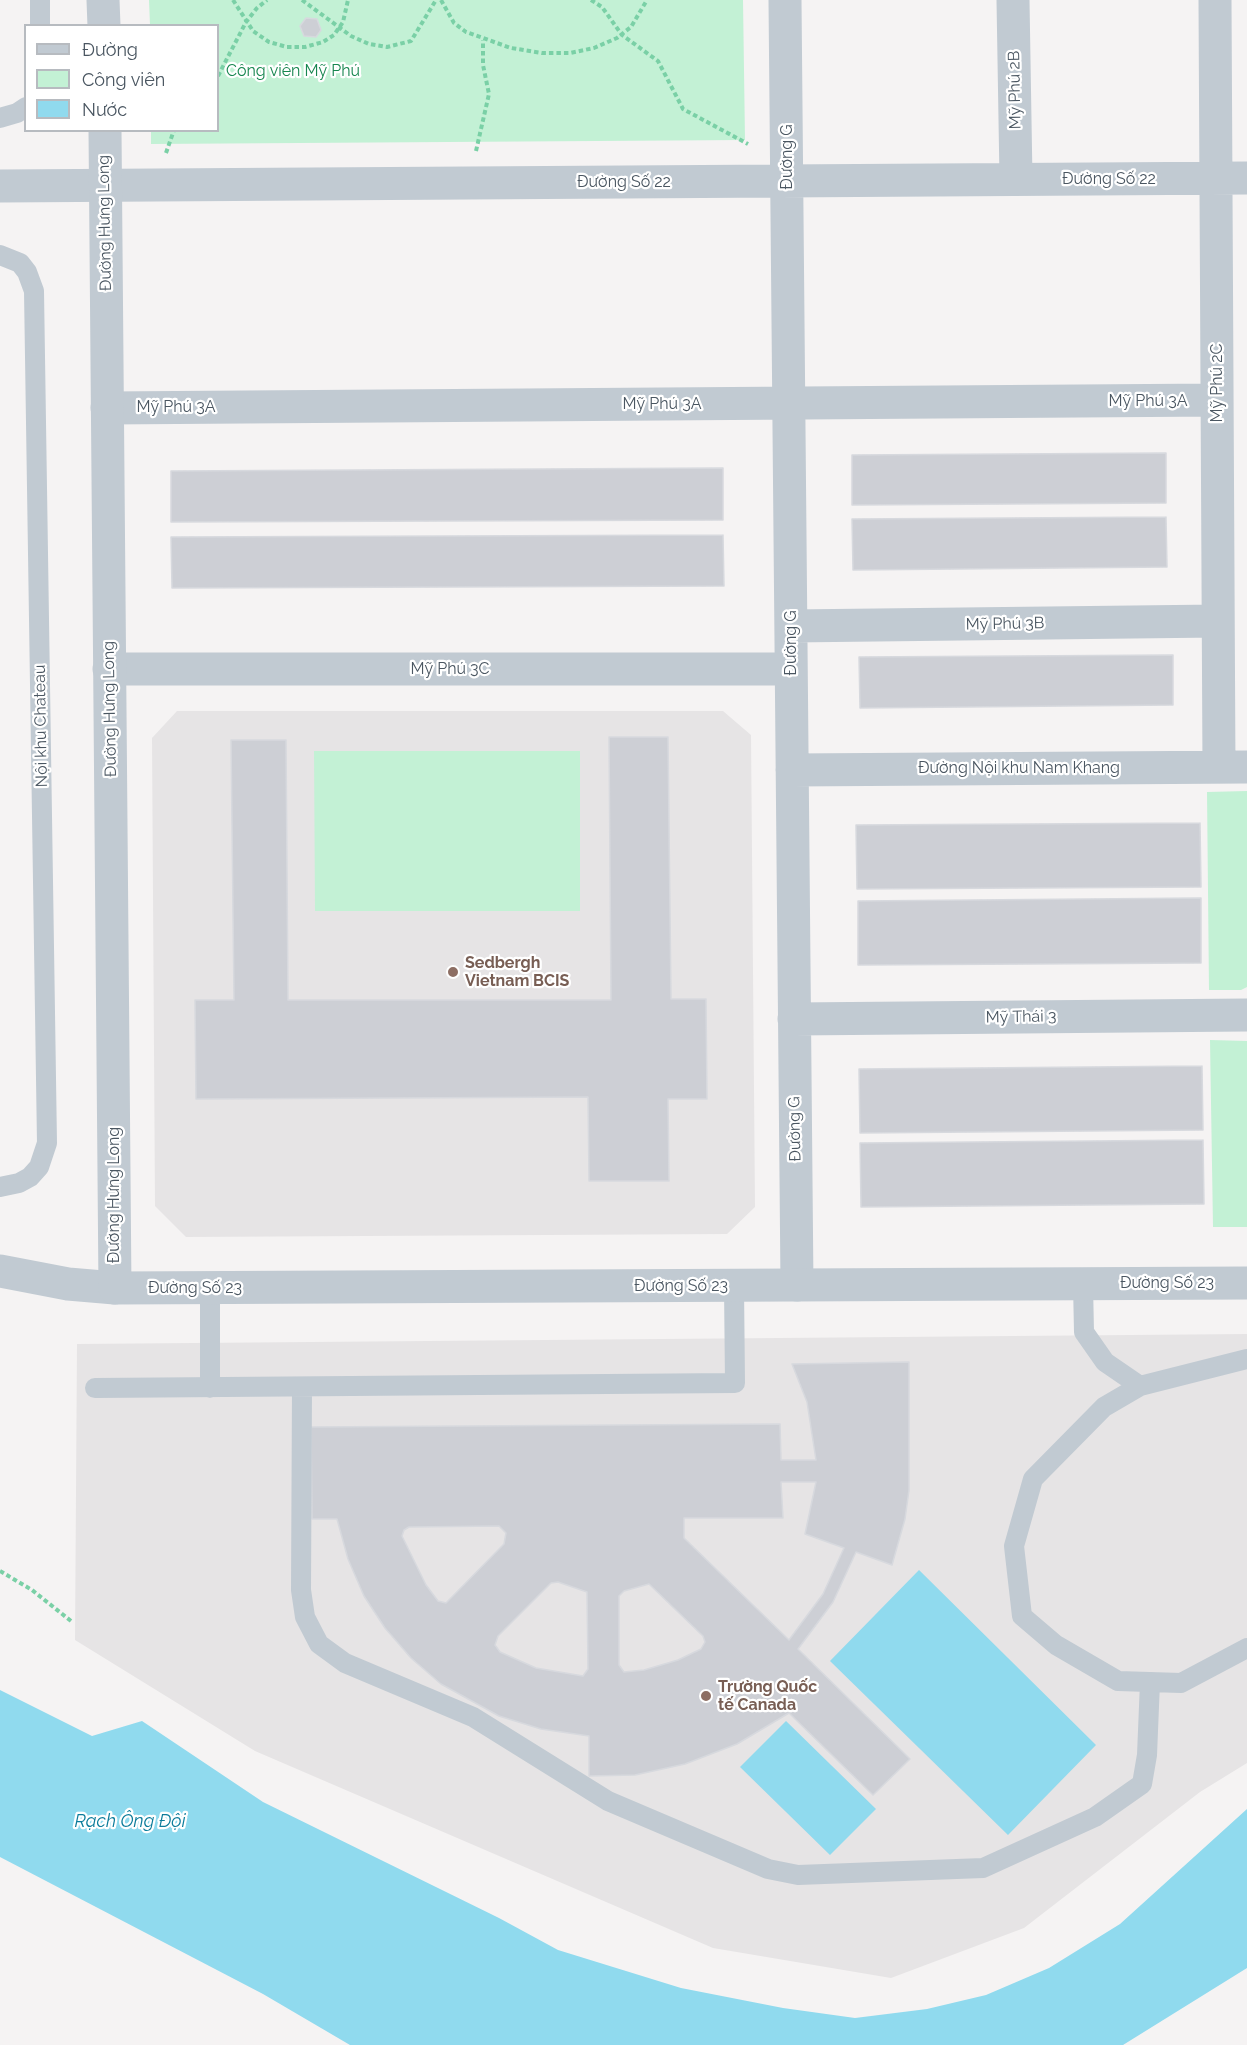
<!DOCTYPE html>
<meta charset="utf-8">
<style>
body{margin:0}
#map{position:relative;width:1247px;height:2045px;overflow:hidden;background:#f5f3f3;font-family:Raleway,sans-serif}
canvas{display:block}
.legend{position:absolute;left:24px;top:24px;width:195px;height:108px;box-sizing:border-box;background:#fff;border:2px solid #b7bbc0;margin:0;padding:8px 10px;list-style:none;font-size:18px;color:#4a5661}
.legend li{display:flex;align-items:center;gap:12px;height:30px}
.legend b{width:30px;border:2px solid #b7bbc0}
</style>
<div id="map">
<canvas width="1247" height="2045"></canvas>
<ul class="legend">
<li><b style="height:8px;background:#c1cad2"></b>Đường</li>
<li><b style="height:16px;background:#c3f1d5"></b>Công viên</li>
<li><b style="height:16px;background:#90daee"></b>Nước</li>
</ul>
</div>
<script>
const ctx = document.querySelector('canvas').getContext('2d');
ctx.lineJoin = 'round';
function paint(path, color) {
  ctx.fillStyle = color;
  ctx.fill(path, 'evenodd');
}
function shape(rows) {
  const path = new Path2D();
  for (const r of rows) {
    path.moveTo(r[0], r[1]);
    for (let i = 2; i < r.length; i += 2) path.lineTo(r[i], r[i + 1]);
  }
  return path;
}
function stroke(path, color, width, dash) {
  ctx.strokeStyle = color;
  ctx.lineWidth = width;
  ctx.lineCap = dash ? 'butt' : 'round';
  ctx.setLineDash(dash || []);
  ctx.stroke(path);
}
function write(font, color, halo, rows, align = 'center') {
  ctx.font = font + ' Raleway,sans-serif';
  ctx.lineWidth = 4.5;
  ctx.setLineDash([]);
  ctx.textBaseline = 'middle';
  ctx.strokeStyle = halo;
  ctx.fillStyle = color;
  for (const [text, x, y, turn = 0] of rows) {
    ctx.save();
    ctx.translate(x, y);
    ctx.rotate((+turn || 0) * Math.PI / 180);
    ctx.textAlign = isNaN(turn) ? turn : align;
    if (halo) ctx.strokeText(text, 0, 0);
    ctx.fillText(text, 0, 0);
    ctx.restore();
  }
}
const education = shape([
 [177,711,723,711,751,735,755,1207,727,1234,186,1237,155,1206,152,738],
 [1247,1334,1247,1763,1200,1792,1024,1928,891,1978,713,1948,255,1751,75,1640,77,1344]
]);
const green = shape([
 [149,0,743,0,745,140,151,144,151,131,218,130,218,26,150,25],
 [314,751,580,751,580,911,315,911],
 [1247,791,1247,987,1241,990,1209,990,1207,792],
 [1210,1040,1247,1041,1247,1227,1213,1227]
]);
const water = shape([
 [919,1570,1096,1745,1008,1835,830,1661],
 [0,1690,92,1736,142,1721,263,1802,499,1918,558,1950,681,1988,783,2008,855,2018,927,2009,986,1995,1049,1968,1120,1924,1247,1809,1247,1968,1123,2045,350,2045,263,1994,0,1857],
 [786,1721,876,1809,830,1855,740,1767]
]);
const building = shape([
 [306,18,317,19,321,30,316,37,304,36,300,26,306,18],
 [1166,453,1166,503,852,505,852,455,1166,453],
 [723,468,723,520,171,522,171,471,723,468],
 [1166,517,1167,567,853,570,852,519,1166,517],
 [723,535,724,586,172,588,171,537,723,535],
 [1173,655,1173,705,860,708,859,657,1173,655],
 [609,737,668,737,671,999,706,999,707,1099,668,1099,669,1181,589,1181,588,1097,196,1099,195,1000,234,1000,231,740,286,740,288,1000,611,1000,609,737],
 [1200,823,1201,887,857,889,856,825,1200,823],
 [1201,898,1201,963,858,965,858,901,1201,898],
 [1202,1066,1203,1130,860,1133,859,1069,1202,1066],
 [1203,1140,1204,1204,861,1207,860,1143,1203,1140],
 [909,1362,909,1490,905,1519,892,1565,856,1552,833,1602,798,1649,910,1759,873,1795,789,1713,737,1744,685,1764,635,1775,589,1776,589,1736,541,1729,499,1716,441,1684,411,1658,385,1628,364,1596,348,1559,337,1519,312,1519,311,1427,780,1424,781,1460,816,1460,807,1402,792,1364,909,1362],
 [781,1482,816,1482,805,1534,844,1548,823,1594,789,1640,684,1538,684,1518,783,1518,781,1482],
 [499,1526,506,1533,504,1544,446,1603,438,1601,426,1585,402,1536,404,1530,409,1527,499,1526],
 [558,1582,587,1592,588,1669,583,1676,536,1668,500,1652,495,1645,498,1636,551,1583,558,1582],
 [649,1584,703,1636,705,1642,701,1649,678,1660,644,1670,624,1672,619,1665,619,1596,624,1591,649,1584]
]);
const path = shape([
 [233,0,253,31,269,42,287,47,305,47,323,42,334,35,343,22,348,0],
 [302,0,351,36,369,44,387,47,411,41,436,0],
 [441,0,454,23,466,32,511,48,542,53,570,53,594,48,617,38,631,27,647,0],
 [591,0,602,7,622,35,658,61,683,109,748,144],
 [218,76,246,22,257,8,267,0],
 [476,151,489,94,483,65,483,40],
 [166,153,174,130],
 [0,1571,32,1590,71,1621]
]);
const service = shape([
 [40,0,40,26],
 [0,118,17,113,26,107],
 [0,255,20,263,27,272,34,291,47,1143,39,1167,30,1177,19,1183,0,1187],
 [1083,1284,1084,1332,1105,1362,1140,1386],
 [210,1288,210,1388],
 [1247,1359,1140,1386,1104,1407,1033,1479,1014,1546,1022,1616,1056,1645,1118,1681,1181,1683,1247,1648],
 [302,1387,301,1590,305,1617,319,1644,345,1663,473,1717,608,1801,768,1869,798,1875,983,1868,1095,1817,1142,1784,1147,1755,1150,1682],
 [95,1388,735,1383,734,1286]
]);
const minor = shape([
 [785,0,797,1285],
 [1013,0,1016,179],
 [1215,0,1219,767],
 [0,186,1247,178],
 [107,408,1217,400],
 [791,626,1218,621],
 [109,669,791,669],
 [792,770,1247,767],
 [794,1019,1247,1015],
 [0,1271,68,1284,115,1288]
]);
const tertiary = shape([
 [103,0,104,26],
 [105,130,115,1288,1247,1283]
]);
const markers = [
 [453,972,6,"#8d6e63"],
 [706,1696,6,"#8d6e63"]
];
const parkNames = [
 ["Công viên Mỹ Phú",293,71]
];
const streetNames = [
 ["Mỹ Phú 2B",1015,90,-91],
 ["Đường G",787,157,-90],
 ["Đường Số 22",1109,179],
 ["Đường Số 22",624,182],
 ["Đường Hưng Long",105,223,-91],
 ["Mỹ Phú 2C",1217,383,-90],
 ["Mỹ Phú 3A",1148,401],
 ["Mỹ Phú 3A",662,404],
 ["Mỹ Phú 3A",176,407],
 ["Mỹ Phú 3B",1005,624,-1],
 ["Đường G",791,643,-90],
 ["Mỹ Phú 3C",450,669],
 ["Đường Hưng Long",110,709,-91],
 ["Nội khu Chateau",41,726,-91],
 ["Đường Nội khu Nam Khang",1019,768],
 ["Mỹ Thái 3",1021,1017,-1],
 ["Đường G",795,1129,-91],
 ["Đường Hưng Long",114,1195,-90],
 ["Đường Số 23",1167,1283],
 ["Đường Số 23",681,1286],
 ["Đường Số 23",195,1288]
];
const educationNames = [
 ["Sedbergh",465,963],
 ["Vietnam BCIS",465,981],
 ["Trường Quốc",718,1687],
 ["tế Canada",718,1705]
];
const waterNames = [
 ["Rạch Ông Đội",130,1822]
];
paint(education, '#e6e4e5');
paint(green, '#c3f1d5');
paint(water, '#90daee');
paint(building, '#cdcfd5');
stroke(building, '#d7d9de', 1.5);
stroke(path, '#7ad0a6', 4, [4.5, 3]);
stroke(service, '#c1cad2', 20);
stroke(minor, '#c1cad2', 33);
stroke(tertiary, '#c1cad2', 33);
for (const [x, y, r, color] of markers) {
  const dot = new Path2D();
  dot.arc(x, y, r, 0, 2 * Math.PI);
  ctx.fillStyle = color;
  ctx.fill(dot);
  stroke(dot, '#fff', 2);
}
write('16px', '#17864f', '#fff', parkNames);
write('16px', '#4a5661', '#fff', streetNames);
write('bold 16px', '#785e54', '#fff', educationNames, 'left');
write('italic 18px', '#0c7c9b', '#fff', waterNames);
</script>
